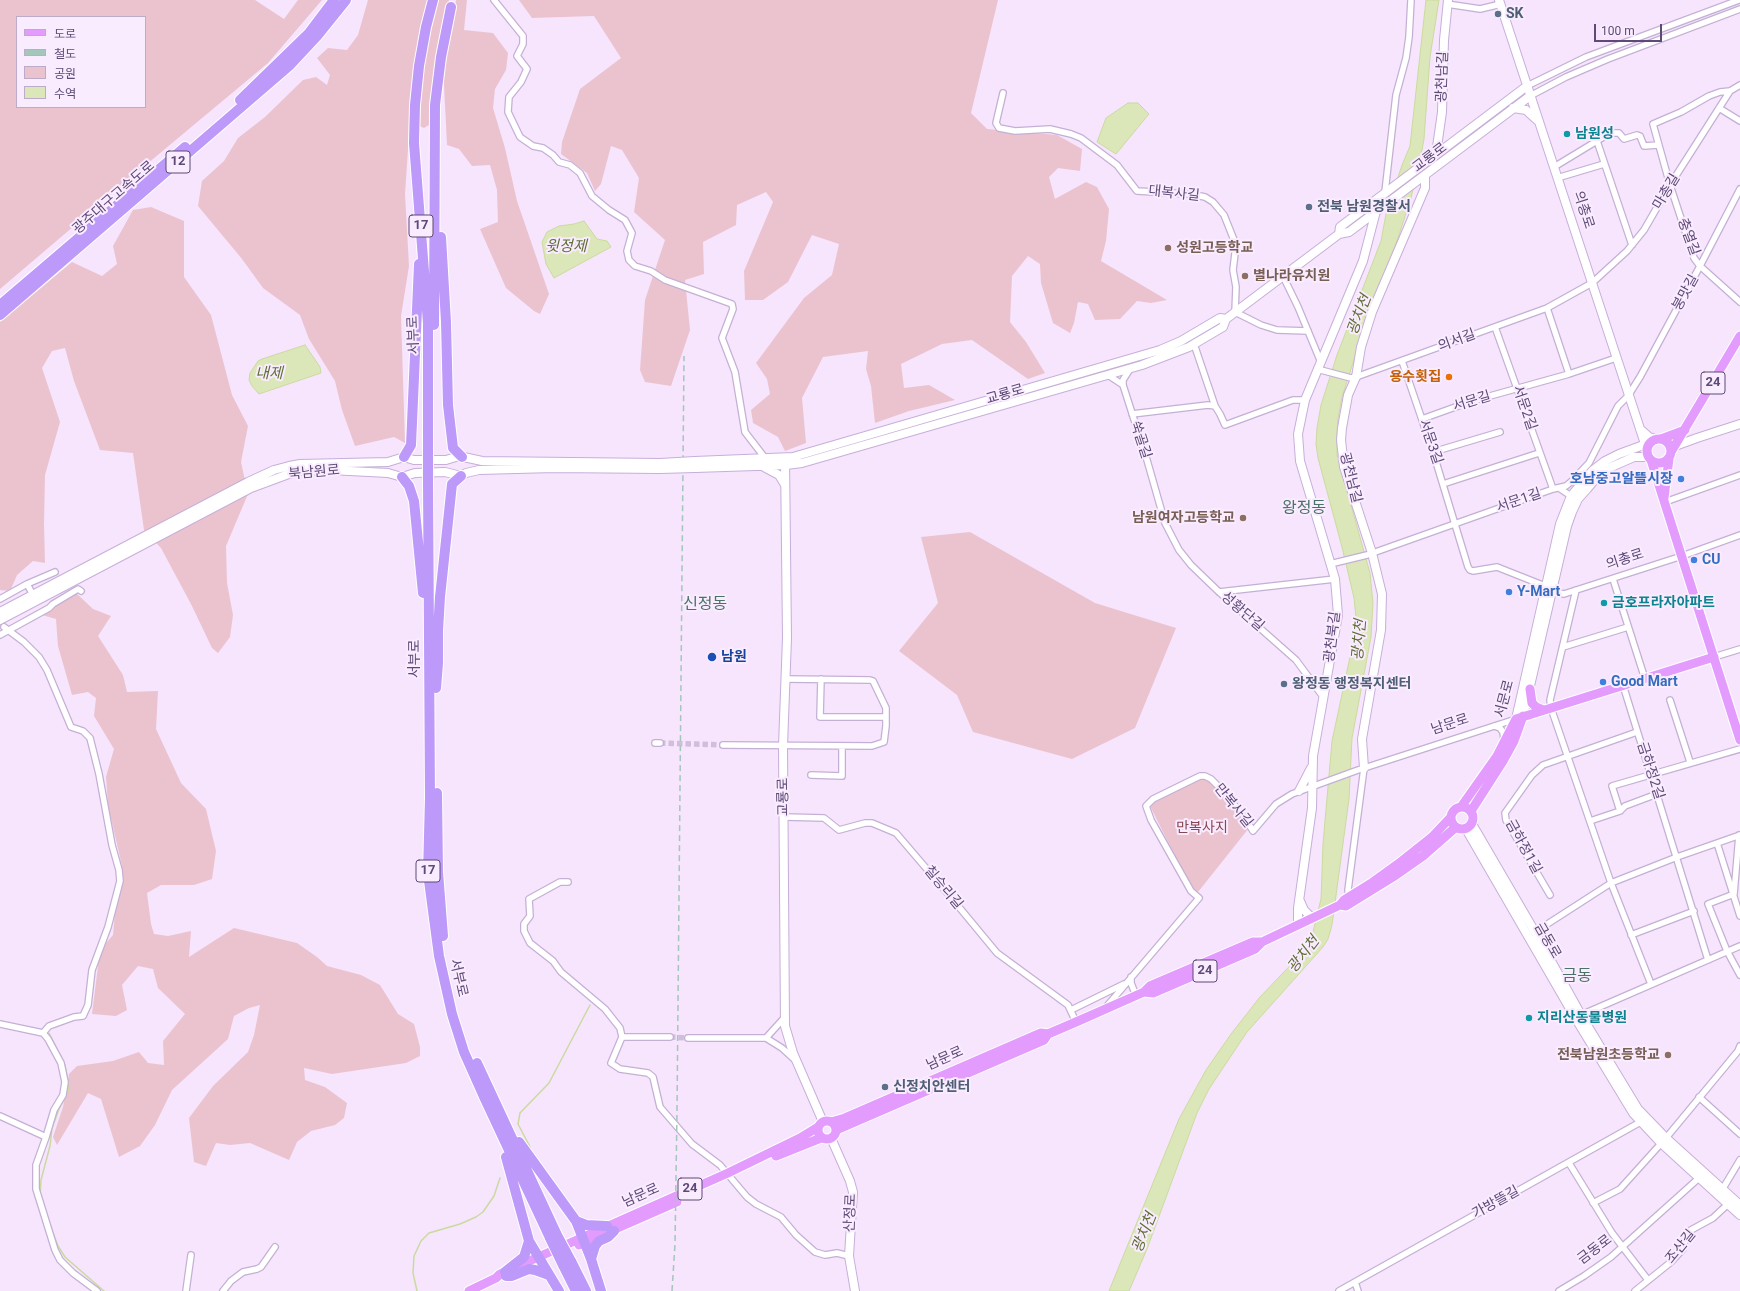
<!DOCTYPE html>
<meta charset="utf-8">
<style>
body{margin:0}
#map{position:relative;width:1740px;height:1291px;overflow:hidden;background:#f6e5fd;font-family:Roboto,"Noto Sans KR",sans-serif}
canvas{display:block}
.legend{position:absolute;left:16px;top:16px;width:130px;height:92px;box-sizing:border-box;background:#faecff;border:1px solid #bcabc9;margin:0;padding:5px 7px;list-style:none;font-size:12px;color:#5e4977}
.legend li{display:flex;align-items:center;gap:8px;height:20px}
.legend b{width:20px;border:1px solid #bcabc9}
.scale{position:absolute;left:1594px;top:24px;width:68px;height:18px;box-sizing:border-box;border:2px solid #5e4977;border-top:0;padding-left:5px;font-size:12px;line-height:14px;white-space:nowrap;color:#5e4977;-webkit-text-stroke:3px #faecff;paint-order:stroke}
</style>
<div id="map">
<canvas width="1740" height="1291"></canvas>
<ul class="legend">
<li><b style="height:5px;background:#e39cfd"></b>도로</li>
<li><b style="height:5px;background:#a3c7ba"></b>철도</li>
<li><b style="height:11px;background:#ebc3cf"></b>공원</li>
<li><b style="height:11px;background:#dce7b9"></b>수역</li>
</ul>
<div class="scale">100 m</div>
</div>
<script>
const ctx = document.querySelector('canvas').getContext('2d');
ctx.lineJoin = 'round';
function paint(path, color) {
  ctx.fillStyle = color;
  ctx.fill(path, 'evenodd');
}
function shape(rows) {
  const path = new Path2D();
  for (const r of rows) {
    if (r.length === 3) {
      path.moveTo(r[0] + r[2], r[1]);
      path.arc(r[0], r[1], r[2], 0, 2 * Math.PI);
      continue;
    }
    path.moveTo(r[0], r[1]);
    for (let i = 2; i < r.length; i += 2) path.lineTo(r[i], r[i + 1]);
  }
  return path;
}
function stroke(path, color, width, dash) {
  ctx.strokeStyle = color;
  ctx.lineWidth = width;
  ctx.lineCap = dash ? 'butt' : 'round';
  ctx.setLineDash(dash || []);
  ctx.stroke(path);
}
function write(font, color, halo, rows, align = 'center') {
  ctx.font = font + ' Roboto,"Noto Sans KR",sans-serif';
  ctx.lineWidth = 4;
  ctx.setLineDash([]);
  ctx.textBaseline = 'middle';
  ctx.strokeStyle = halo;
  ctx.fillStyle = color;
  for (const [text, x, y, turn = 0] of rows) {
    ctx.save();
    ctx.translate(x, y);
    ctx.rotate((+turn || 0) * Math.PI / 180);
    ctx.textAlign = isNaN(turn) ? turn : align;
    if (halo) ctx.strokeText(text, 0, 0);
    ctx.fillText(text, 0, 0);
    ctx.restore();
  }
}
const green = shape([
 [0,0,255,0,284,19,298,0,322,0,268,63,141,169,0,289],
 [17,17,145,17,145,107,17,107],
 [368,0,428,0,421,30,413,75,405,194,409,266,401,316,405,443,394,437,355,446,342,410,335,381,309,339,300,315,263,288,242,259,198,206,202,181,224,161,238,138,265,117,303,80,316,77,327,85,330,75,317,58,328,48,347,50,358,35],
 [438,0,449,0,437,58,432,120,429,125,424,128,419,126,418,108,422,71],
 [456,0,467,0,464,30,493,33,508,53,506,70,495,89,493,108,505,148,517,201,549,294,540,314,534,311,506,288,480,229,498,222,497,190,490,165,472,166,459,149,447,145,443,64],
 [519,0,998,0,971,113,987,129,1057,135,1082,149,1080,171,1058,168,1049,177,1055,199,1086,182,1097,187,1109,209,1106,241,1101,261,1167,300,1151,303,1137,301,1120,319,1095,320,1088,304,1078,302,1074,323,1070,333,1053,323,1041,283,1040,264,1028,256,1012,276,1010,322,1026,342,1045,373,1028,379,972,340,942,344,901,364,904,388,929,385,955,400,909,411,875,423,871,386,866,369,868,351,823,357,802,398,806,443,785,451,778,437,753,423,751,410,770,394,767,379,756,363,804,298,832,275,839,244,812,235,788,282,763,300,745,300,744,271,773,202,766,192,737,205,736,225,703,242,704,274,685,280,690,330,671,386,645,382,640,370,645,300,665,240,634,212,639,178,622,150,611,146,601,184,595,191,587,173,561,154,562,142,580,89,621,58,594,16,532,18],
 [151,207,184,221,184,277,211,315,232,395,248,426,241,462,248,494,226,546,227,583,233,615,230,637,218,653,212,648,192,606,161,548,144,530,133,453,100,450,74,381,65,348,52,351,42,368,60,422,45,475,44,524,45,563,33,561,17,575,10,591,0,590,0,322,72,262,102,276,117,264,113,246,133,210],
 [970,532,1095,603,1176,628,1135,728,1072,759,973,732,957,695,899,651,938,603,921,537],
 [76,593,93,609,111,616,98,636,123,675,127,692,158,691,156,729,181,783,206,809,216,851,212,879,194,885,161,885,147,893,151,924,154,934,168,936,191,931,189,957,234,928,297,943,317,957,327,966,361,975,380,985,398,1014,414,1024,420,1047,420,1056,406,1063,332,1074,304,1068,305,1080,325,1087,347,1103,344,1118,335,1125,311,1131,297,1142,289,1160,250,1143,230,1145,216,1143,206,1166,194,1162,189,1118,213,1086,248,1052,254,1035,260,1005,249,1008,234,1016,228,1039,172,1090,155,1125,140,1146,119,1157,101,1099,88,1093,57,1145,53,1137,63,1107,69,1074,77,1066,113,1061,139,1052,148,1063,164,1065,163,1041,185,1014,158,988,153,969,138,966,122,985,127,1010,116,1016,92,1014,100,950,113,935,117,889,122,866,108,805,106,777,114,749,94,716,96,698,88,692,72,695,58,646,56,619,42,615,50,603],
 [1200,778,1205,778,1215,787,1249,828,1198,892,1191,888,1150,806,1151,803]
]);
const water = shape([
 [1426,0,1439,0,1430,57,1424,139,1421,155,1411,198,1397,241,1369,313,1342,397,1338,418,1337,436,1337,455,1370,573,1373,603,1371,637,1352,738,1349,799,1332,925,1328,939,1323,947,1247,1032,1209,1089,1197,1113,1147,1249,1129,1291,1109,1291,1179,1119,1206,1070,1231,1034,1260,997,1304,951,1311,940,1321,899,1323,844,1332,741,1353,643,1356,618,1354,598,1342,547,1318,458,1316,444,1317,428,1321,405,1337,355,1381,241,1386,214,1402,165,1410,146,1426,0],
 [1128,103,1138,103,1149,114,1116,154,1097,142,1106,118,1128,103],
 [584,221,597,239,607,241,611,247,554,278,546,264,542,242,547,232,559,226,574,224,584,221],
 [305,345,320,367,321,373,259,394,252,386,249,380,250,373,258,361,262,359,305,345]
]);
const stream = shape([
 [530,1147,518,1124,520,1113,549,1083,590,1005],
 [40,1196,41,1180,50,1146,52,1128,59,1109,66,1096,69,1087,65,1065,49,1033],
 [47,1217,58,1246,65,1257,104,1291],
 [417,1291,413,1273,414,1256,421,1241,429,1233,460,1224,476,1217,483,1212,494,1196,500,1178]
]);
const streetTunnel = shape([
 [660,743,723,745],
 [670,1037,688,1038]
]);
const street = shape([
 [494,0,523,36,523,44,517,56,527,69,521,82,509,97,508,112,520,137,533,146,543,148,553,155,559,162,570,165,580,173,592,196,609,210,625,220,632,233,627,251,629,260,635,266,651,271,665,280,732,304,733,309,722,338,735,372,745,432,765,458],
 [1447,4,1480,9,1501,4],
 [1740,85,1730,91,1720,92,1709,96,1681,112,1653,124,1670,185,1694,258,1700,266,1740,302],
 [1527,86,1586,57,1739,0],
 [1003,93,996,123,999,128,1015,131,1050,129,1071,134,1081,138,1117,165,1137,191,1190,194,1205,197,1213,202,1224,215,1236,245,1233,270,1236,287,1235,312,1261,325,1277,330,1308,331],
 [1530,96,1566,77,1608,59,1740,9],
 [1719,108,1740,121],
 [1597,141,1632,245],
 [1554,167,1610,133,1619,133,1624,139,1637,135,1640,136,1644,146,1658,145],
 [1557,178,1604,164],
 [1385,192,1396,95,1406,58,1409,37,1411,0],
 [1283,276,1298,307,1320,360],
 [1547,308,1569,374],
 [1495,327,1553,489],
 [1194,344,1215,406,1220,414,1225,425,1293,400,1305,400],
 [1402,361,1433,452,1468,567,1470,570,1473,571,1497,567,1545,586,1553,592,1564,594,1682,556,1740,535],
 [1130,369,1123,380,1123,385,1147,460,1165,523,1179,550,1191,565,1219,592,1296,660,1324,698],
 [1317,369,1351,378,1356,377,1547,308,1592,283,1627,251,1644,230,1670,185,1730,91],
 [1108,375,1123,385],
 [1132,414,1208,405,1215,406],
 [1422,419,1472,401,1569,374,1616,358],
 [1433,452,1500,432],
 [1443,484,1539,453],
 [1559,488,1571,496],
 [1665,502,1740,475],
 [1330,564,1367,555,1553,489,1566,486,1573,480,1589,463,1618,406,1628,396,1640,377,1700,266,1740,189],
 [1613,579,1645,679],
 [27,584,33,595],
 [1576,590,1550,700,1551,708,1611,883,1651,984],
 [1219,592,1335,579],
 [0,599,27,584,55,572],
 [4,627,24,642,39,657,47,670,71,727,83,731,90,738,99,774,112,845,119,870,120,881,108,927,92,970,88,1005,83,1016,74,1017,49,1026,43,1033],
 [0,635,49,608,53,604,78,589,81,591],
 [1563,647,1628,627],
 [1714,657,1740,649],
 [821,679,820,717,886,717],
 [1623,685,1708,960],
 [1670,700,1690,762],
 [1494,726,1500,728,1503,732,1504,740],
 [655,743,660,743],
 [723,745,872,746,884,742,886,726,886,708,873,681,870,680,786,679],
 [811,775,842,776,842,746],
 [1620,811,1612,786,1740,749],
 [785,817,824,818,839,830,865,823,872,823,896,833,949,895,997,953,1068,1005,1076,1022],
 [1590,821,1620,811,1625,806,1657,794],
 [1739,835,1734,894,1708,904,1727,951,1740,975],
 [1717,843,1740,916],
 [568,882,560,882,529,899,530,916,524,924,524,931,530,943,553,961,561,972,605,1009,620,1028,622,1037,611,1063,620,1069,648,1073,653,1077,660,1107,692,1144,720,1165,747,1197,756,1204,781,1217,796,1235,815,1252,825,1255,837,1253,849,1256],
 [1550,895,1506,820,1505,813,1532,775,1543,765,1637,732],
 [1349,897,1348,890,1364,768],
 [1535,932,1611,883,1677,857,1740,835],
 [1631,935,1694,911],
 [1131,977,1131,983,1136,996],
 [1107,1006,1199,898,1191,891,1151,820,1146,806,1153,799,1200,776,1205,776,1211,779,1218,786,1243,815,1253,831,1276,804,1292,794,1358,770,1516,719],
 [1071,1010,1124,984],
 [1581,1015,1740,946],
 [785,1017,766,1038,782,1048,794,1059],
 [0,1024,43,1033,48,1039,61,1063,65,1082,63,1095,54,1110,46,1137],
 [622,1037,670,1037],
 [688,1038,766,1038],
 [1699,1097,1740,1134],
 [0,1116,46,1137,36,1165,36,1189,55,1250,60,1260,73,1273,97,1291],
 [1569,1163,1612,1233,1648,1280],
 [1722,1190,1740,1160],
 [1593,1203,1620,1189,1666,1138,1738,1051,1740,1046],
 [186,1291,191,1255],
 [223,1291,231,1281,243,1272,257,1269,261,1267,275,1247],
 [1339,1291,1355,1282],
 [1358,1291,1355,1282,1644,1120],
 [1559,1291,1584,1276,1611,1257,1699,1178],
 [1635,1291,1671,1262,1683,1249,1686,1237,1691,1230,1713,1218,1728,1204]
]);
const secondary = shape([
 [1499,0,1647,450],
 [1513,108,1526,110,1537,120],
 [1436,154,1442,112,1444,40,1448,0],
 [1339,234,1340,227,1527,86],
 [1640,429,1649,437,1655,439],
 [1675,446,1697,438,1740,424],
 [785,458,787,638,783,746,785,1026,793,1053,823,1122],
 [695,461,793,457,1160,350,1181,341,1220,318,1226,319],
 [764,467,779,475,785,485],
 [695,468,786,465,802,463,1142,365,1189,347,1223,327,1226,319,1339,234,1349,232,1530,96],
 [0,612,248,482,274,470,289,466,300,464,388,462,404,457,414,460,446,460,459,456,482,461,660,463],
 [0,620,251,488,286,475,301,471,330,470,388,473,402,477,415,473,445,472,461,476,466,473,479,470,554,468,660,469],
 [1523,716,1567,526,1572,512,1578,499,1587,489,1597,477,1609,468,1634,457,1648,457],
 [1516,719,1560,524,1571,496,1592,471,1605,461,1619,454,1649,443],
 [1364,768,1362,739,1381,630,1382,594,1372,553,1344,467,1341,440,1342,428,1348,395,1356,377,1361,347,1372,312,1425,188,1425,175],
 [1299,791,1311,768],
 [1472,824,1535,932,1581,1015,1638,1109,1666,1138,1740,1205],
 [1466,829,1576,1019,1633,1113,1661,1143,1740,1215],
 [1300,901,1304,910,1312,918],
 [1298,925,1298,908,1312,808,1313,756,1338,615,1335,579,1300,461,1298,434,1305,400,1363,261,1376,211],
 [831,1138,850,1181,853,1192,849,1256,855,1291]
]);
const primary = shape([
 [1659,451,12],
 [1661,439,1685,430],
 [1671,452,1740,336],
 [1651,460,1740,740],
 [1664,498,1669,459],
 [1530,689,1532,703,1536,707,1543,710],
 [1461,807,1497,756,1516,719,1714,657],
 [1462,818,11],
 [1471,811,1503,761,1514,741,1523,716],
 [1340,905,1346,906,1393,877,1423,856,1456,827],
 [1144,992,1153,993,1255,949,1262,942],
 [827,1130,9],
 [831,1122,845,1118,1041,1033,1048,1034,1076,1022,1144,992,1150,986,1253,942,1262,942,1340,905,1344,900,1373,882,1398,864,1432,837,1451,817],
 [836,1130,1044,1040,1048,1034],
 [776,1156,821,1138],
 [579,1245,677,1202],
 [469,1291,496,1278,500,1274,728,1173,800,1138,818,1127]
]);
const highway = shape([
 [240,100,309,33,334,0],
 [441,237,446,322,448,405,453,448,462,457],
 [0,305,185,147],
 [0,315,289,66,317,36,346,0],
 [434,325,435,105,441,57,451,7],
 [428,453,428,323,414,143,415,105,419,66,426,27,433,0],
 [404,457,411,445,419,264],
 [402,477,409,486,414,501,423,593],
 [428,482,430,798,428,873,439,956,452,1014,464,1052,485,1099,550,1238],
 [436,688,438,663,438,631,440,597,452,484,461,476],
 [437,793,438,872,443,936],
 [477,1063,557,1235],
 [519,1142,576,1221,591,1259,601,1291],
 [506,1157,529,1241,559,1291],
 [576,1221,586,1225,607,1226],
 [591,1259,595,1246,599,1241,608,1237,614,1231],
 [571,1261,586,1291],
 [563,1265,576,1291],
 [505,1272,524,1257,529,1241],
 [506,1276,512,1276,529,1269,535,1270,549,1275]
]);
const rail = shape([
 [672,1291,675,1244,677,1112,684,356]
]);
const secondaryBridge = shape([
 [660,463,695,461],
 [660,469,695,468]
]);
const highwayBridge = shape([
 [428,453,428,482],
 [557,1235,571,1261],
 [550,1238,563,1265]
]);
const markers = [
 [1498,14,4,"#5c6f8a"],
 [1567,134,4,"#0f9aa8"],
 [1309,207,4,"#5c6f8a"],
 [1168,248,4,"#8d6e63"],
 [1245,276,4,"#8d6e63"],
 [1449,377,4,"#e8710a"],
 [1681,479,4,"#3f7fe0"],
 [1243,518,4,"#8d6e63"],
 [1694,560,4,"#3f7fe0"],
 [1509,592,4,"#3f7fe0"],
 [1604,603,4,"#0f9aa8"],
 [712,657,5,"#1a4fb4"],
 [1603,682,4,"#3f7fe0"],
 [1284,684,4,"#5c6f8a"],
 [1529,1018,4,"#0f9aa8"],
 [1668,1055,4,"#8d6e63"],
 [885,1087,4,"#5c6f8a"]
];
const shields = [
 [178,162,24],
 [421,226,24],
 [1713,383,24],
 [428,871,24],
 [1205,971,24],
 [690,1189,24]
];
const shieldNames = [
 ["12",178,162],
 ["17",421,226],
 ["24",1713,383],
 ["17",428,871],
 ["24",1205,971],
 ["24",690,1189]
];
const serviceNames = [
 ["SK",1506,14],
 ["전북 남원경찰서",1317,207],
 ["왕정동 행정복지센터",1292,684],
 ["신정치안센터",893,1087]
];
const streetNames = [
 ["광천남길",1443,77,-88],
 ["교룡로",1430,158,-37],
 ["마총길",1667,192,-59],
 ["대복사길",1174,194,6],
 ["광주대구고속도로",114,198,-41],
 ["의총로",1583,210,72],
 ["충열길",1688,237,70],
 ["붕맛길",1686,293,-61],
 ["서부로",414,335,-92],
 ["의서길",1457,341,-20],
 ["교룡로",1005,395,-16],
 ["서문길",1472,402,-17],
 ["서문2길",1524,408,71],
 ["쑥골길",1140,440,72],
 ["서문3길",1430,442,71],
 ["북남원로",314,473,-5],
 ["광천남길",1350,478,76],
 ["서문1길",1519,501,-19],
 ["의총로",1625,560,-18],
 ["성황단길",1242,612,41],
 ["광천북길",1333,637,-83],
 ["서부로",415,659,-90],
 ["서문로",1505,699,-75],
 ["남문로",1450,725,-18],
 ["금하정2길",1650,771,72],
 ["교룡로",784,797,-91],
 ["만복사길",1233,806,51],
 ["금하정1길",1523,847,61],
 ["칠승리길",943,888,50],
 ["금동로",1547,941,60],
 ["서부로",458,978,77],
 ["남문로",945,1059,-24],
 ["남문로",641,1196,-24],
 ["가방뜰길",1496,1203,-29],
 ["산정로",851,1213,-88],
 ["조산길",1681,1247,-51],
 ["금동로",1595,1250,-37]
];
const cultureNames = [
 ["남원성",1575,134],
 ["금호프라자아파트",1612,603],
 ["지리산동물병원",1537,1018]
];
const educationNames = [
 ["성원고등학교",1176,248],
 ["별나라유치원",1253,276],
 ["남원여자고등학교",1235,518,"right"],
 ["전북남원초등학교",1660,1055,"right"]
];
const foodNames = [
 ["용수횟집",1441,377]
];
const shopNames = [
 ["호남중고알뜰시장",1673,479,"right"],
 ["CU",1702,560],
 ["Y-Mart",1517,592],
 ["Good Mart",1611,682]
];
const transitNames = [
 ["남원",721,657]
];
const parkNames = [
 ["만복사지",1202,828]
];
const waterNames = [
 ["윗정제",566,247],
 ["광치천",1360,315,-69],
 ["내제",269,374],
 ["광치천",1360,640,-85],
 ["광치천",1304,955,-52],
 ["광치천",1145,1233,-68]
];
const quarterNames = [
 ["왕정동",1304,509],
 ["신정동",705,605],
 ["금동",1577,977]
];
paint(green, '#ebc3cf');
paint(water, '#dce7b9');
stroke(water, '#cada9f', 1);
stroke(stream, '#cada9f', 1.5);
stroke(streetTunnel, '#d0bedc', 5.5, [5.5, 3]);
stroke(street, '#c4b0d4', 8);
stroke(secondary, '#c7afd9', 10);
stroke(primary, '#fff', 11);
stroke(highway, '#fff', 12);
stroke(street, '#fff', 5.5);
stroke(secondary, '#fff', 8);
stroke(primary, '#e39cfd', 9);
stroke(highway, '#bd9af9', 10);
stroke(rail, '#a3c7ba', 1.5, [6, 4]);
stroke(secondaryBridge, '#c7afd9', 10, []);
stroke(highwayBridge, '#fff', 12, []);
stroke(secondaryBridge, '#fff', 8);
stroke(highwayBridge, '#bd9af9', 10);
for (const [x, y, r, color] of markers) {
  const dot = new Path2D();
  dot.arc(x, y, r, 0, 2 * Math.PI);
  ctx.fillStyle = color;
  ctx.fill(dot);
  stroke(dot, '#faecff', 1.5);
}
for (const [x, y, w] of shields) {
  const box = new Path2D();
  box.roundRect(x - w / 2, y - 11, w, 22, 3);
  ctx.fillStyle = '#faecff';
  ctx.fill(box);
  stroke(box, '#5e4977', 1);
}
write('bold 13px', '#5e4977', null, shieldNames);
write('bold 14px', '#4e5e75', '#faecff', serviceNames, 'left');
write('14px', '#5e4977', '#faecff', streetNames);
write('bold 14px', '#0d838f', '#faecff', cultureNames, 'left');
write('bold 14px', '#785e54', '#faecff', educationNames, 'left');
write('bold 14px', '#c56008', '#faecff', foodNames, 'right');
write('bold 14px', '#366cbe', '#faecff', shopNames, 'left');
write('bold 14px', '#164399', '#faecff', transitNames, 'left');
write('14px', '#894653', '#faecff', parkNames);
write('italic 15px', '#5f6f36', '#faecff', waterNames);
write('16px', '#4c7268', '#faecff', quarterNames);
</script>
